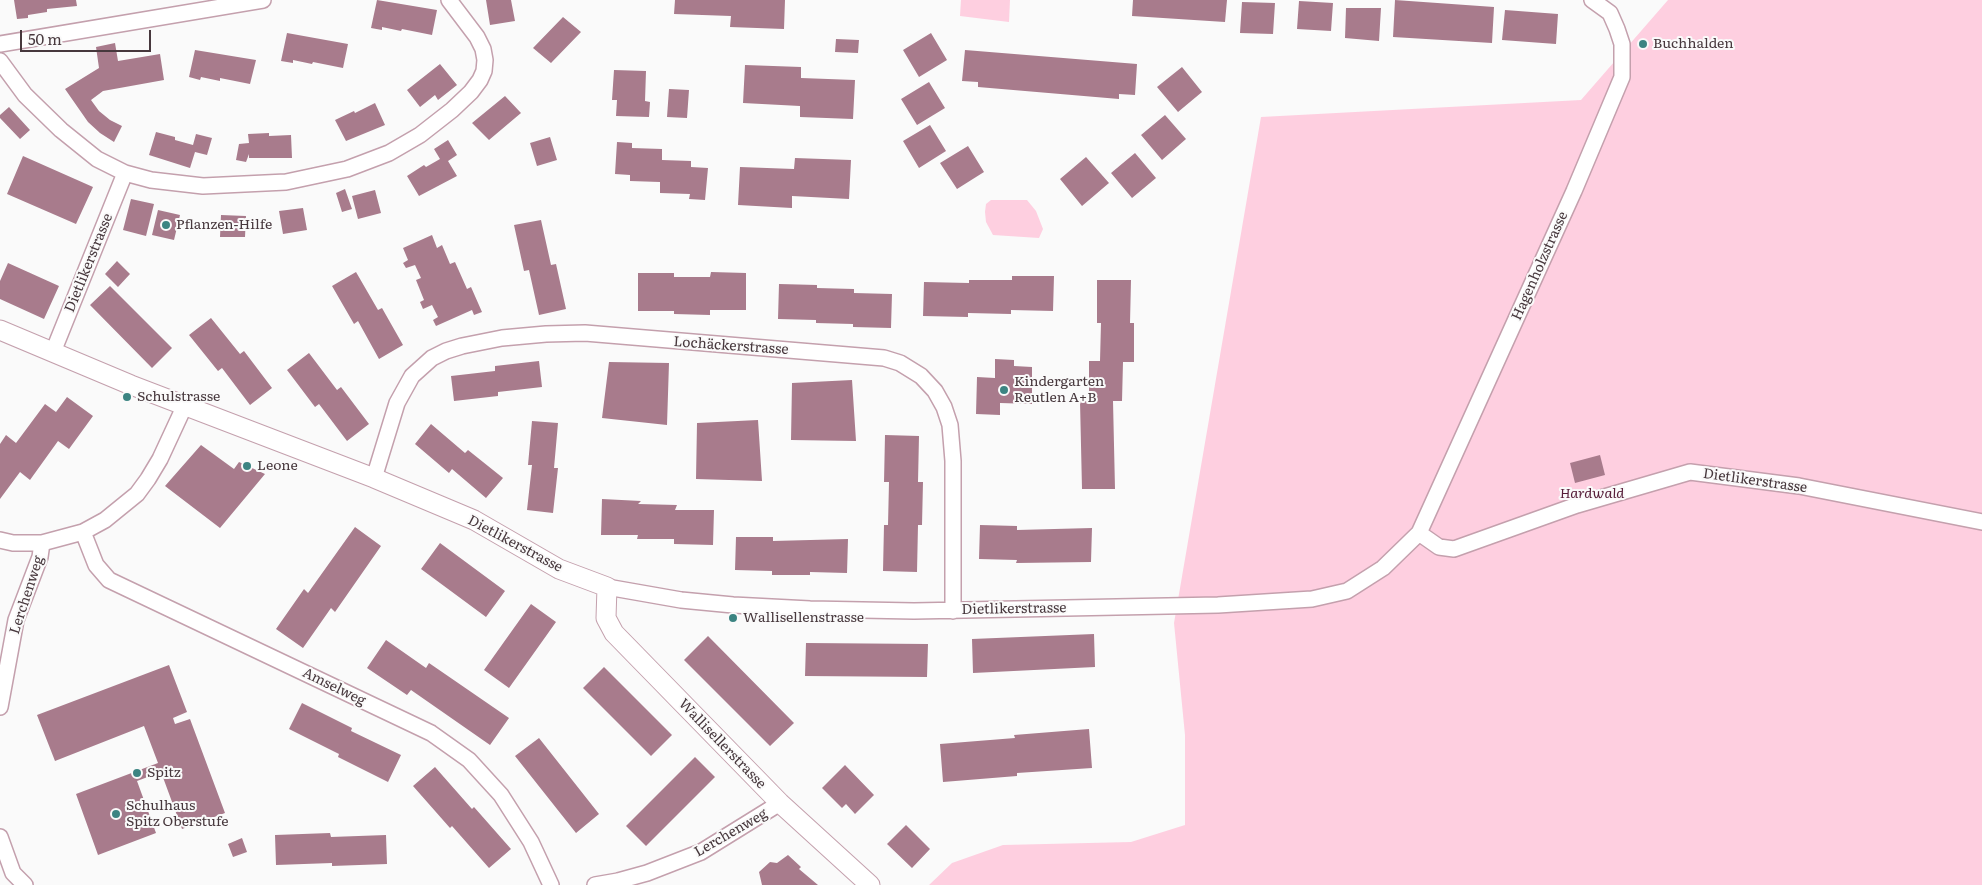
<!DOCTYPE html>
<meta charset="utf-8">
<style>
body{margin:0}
#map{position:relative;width:1982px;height:885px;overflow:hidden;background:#fafafa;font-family:Literata,serif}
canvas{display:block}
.scale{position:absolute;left:20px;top:30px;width:131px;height:22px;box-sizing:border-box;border:2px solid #47383d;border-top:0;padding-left:6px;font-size:15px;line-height:18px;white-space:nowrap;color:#47383d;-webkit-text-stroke:4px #fafafa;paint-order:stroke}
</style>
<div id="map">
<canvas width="1982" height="885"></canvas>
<div class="scale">50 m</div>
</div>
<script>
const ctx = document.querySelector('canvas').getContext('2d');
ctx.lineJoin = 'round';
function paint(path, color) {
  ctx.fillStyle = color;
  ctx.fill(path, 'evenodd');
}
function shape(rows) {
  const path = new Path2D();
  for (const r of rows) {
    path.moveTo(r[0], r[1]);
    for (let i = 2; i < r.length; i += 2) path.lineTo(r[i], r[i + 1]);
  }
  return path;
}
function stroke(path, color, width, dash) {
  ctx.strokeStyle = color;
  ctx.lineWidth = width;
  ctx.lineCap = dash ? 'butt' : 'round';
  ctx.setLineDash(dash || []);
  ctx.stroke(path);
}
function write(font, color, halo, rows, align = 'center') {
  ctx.font = font + ' Literata,serif';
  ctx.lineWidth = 4;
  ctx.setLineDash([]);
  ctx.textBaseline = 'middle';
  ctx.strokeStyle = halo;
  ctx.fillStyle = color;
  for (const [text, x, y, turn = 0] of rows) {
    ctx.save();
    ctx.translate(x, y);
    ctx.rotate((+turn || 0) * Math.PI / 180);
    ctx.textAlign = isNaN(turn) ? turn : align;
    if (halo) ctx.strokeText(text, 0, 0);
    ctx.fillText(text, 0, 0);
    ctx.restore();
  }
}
const green = shape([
 [961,0,1010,0,1009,22,960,16],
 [1668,0,1982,0,1982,885,929,885,952,863,1003,845,1131,842,1185,825,1185,735,1174,623,1261,117,1581,100],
 [991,200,1027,200,1036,211,1043,229,1039,238,993,235,986,222,985,212,986,204]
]);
const building = shape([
 [14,0,76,0,77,6,47,9,47,12,28,15,28,18,17,19],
 [377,0,437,10,432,35,402,29,401,31,382,27,382,30,371,28],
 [486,0,511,0,515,21,490,25],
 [675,0,785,0,784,29,730,27,731,16,674,14],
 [1133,0,1227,0,1225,22,1132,16],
 [1395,0,1494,7,1492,43,1393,37],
 [1299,1,1333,3,1331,31,1297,29],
 [1242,2,1275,3,1273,34,1240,33],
 [1346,8,1381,8,1379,41,1345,38],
 [1505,10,1558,14,1556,44,1502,40],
 [563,17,581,32,551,63,533,48],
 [287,33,348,44,343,68,313,62,312,64,293,60,293,63,281,61],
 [931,33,947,60,919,77,903,50],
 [836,39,859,40,858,53,835,52],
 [115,43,118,61,160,54,164,80,103,91,91,100,99,111,110,120,122,126,114,142,100,133,88,122,65,89,99,68,96,47],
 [195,50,256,60,250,84,220,78,220,81,201,77,200,80,189,77],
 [965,50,1137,64,1135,95,1119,94,1119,99,978,87,978,82,962,81],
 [440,64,457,85,438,100,435,95,420,107,407,90],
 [745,65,801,67,801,78,855,80,853,119,800,117,800,106,743,103],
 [1182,67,1202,92,1178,112,1157,87],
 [614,70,646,71,645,101,650,102,649,117,616,116,617,100,612,100],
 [929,82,945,108,917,125,901,99],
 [669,89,689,90,687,118,667,117],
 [505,96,521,113,489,140,472,123],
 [375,103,385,125,346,141,335,120,354,111,355,113],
 [9,107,30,130,20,139,0,118,0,115],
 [1165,115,1186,139,1162,160,1141,135],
 [930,125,946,151,919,168,903,141],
 [156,132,175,137,175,140,193,145,196,134,212,138,207,155,195,152,190,168,149,155],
 [269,133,269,136,291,135,292,158,249,158,249,154,246,162,236,160,239,144,249,143,248,134],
 [550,137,557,160,537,166,530,143],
 [448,140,457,155,448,161,457,176,419,196,407,176,424,165,426,167,440,159,434,149],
 [617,142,632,143,632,148,662,149,662,160,691,161,691,167,708,168,705,200,689,199,690,194,660,193,660,182,630,181,630,175,615,174],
 [968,146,984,172,957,189,940,163],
 [1135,153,1156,178,1132,198,1111,173],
 [23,156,93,187,76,224,7,194],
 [1086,157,1109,183,1082,206,1060,179],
 [795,158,851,160,849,199,792,196,792,208,738,205,740,167,794,169],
 [345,189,352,209,342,212,336,193],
 [375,190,381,213,358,219,352,196],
 [131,199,154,204,146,236,123,230],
 [303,208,307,230,283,234,279,211],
 [158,210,180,215,174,240,152,235],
 [221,215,246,216,245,237,220,237],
 [541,220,551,265,556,264,566,309,539,315,529,270,524,271,514,225],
 [432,235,437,248,442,245,450,264,455,262,467,289,471,287,482,312,474,315,472,310,436,326,433,320,438,317,432,305,423,309,420,302,424,300,416,280,421,278,415,265,406,268,403,263,408,260,403,248],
 [117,261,130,274,118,287,105,274],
 [8,263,59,286,44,319,0,299,0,281],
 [356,272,378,310,382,308,403,345,379,359,358,321,354,324,332,286],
 [711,272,746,273,746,310,710,310,710,315,674,314,674,311,638,311,638,273,674,273,674,277,710,277],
 [1012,276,1054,276,1053,311,1011,310,1011,314,968,313,968,317,923,316,924,282,969,283,969,280,1012,280],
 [1097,280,1131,280,1130,323,1134,323,1134,362,1123,362,1122,401,1113,401,1115,489,1082,489,1080,401,1089,401,1089,361,1100,361,1101,323,1097,323],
 [779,284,817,285,817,288,854,289,854,293,892,294,891,328,853,327,853,324,816,323,816,320,778,319],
 [110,286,172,348,152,368,90,305],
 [211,318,240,354,244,351,272,388,250,405,222,368,218,371,189,335],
 [309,353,337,390,341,387,369,424,347,441,319,404,315,407,287,370],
 [995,359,1014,360,1014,366,1032,367,1032,404,1000,403,1000,415,976,414,977,377,995,378],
 [539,361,542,387,498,392,498,396,454,401,451,376,495,371,495,366],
 [609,362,669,363,667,425,602,418],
 [852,380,856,441,791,440,792,383],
 [67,397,93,416,69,449,58,441,30,480,20,472,0,499,0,444,6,435,16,443,45,404,56,412],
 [758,420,762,481,696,479,697,423],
 [532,421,558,423,554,468,558,468,553,513,527,510,532,465,528,465],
 [431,424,465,453,468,450,503,478,486,498,452,469,449,473,415,444],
 [885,435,919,436,918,482,923,482,922,525,918,525,917,572,883,571,884,525,888,525,889,482,884,482],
 [201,445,234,469,239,462,265,474,220,528,165,486],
 [1600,455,1605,475,1575,483,1570,463],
 [602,499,641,501,638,504,677,505,675,510,714,510,713,545,674,544,674,539,637,539,638,535,601,535],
 [980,525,1017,526,1017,530,1092,528,1091,562,1016,563,1017,560,979,559],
 [355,527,381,546,335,612,331,608,303,648,276,629,304,589,308,593],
 [736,537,773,537,773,541,848,539,847,573,810,572,810,575,772,575,772,571,735,570],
 [440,543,505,591,486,617,421,569],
 [531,604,556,622,509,688,484,670],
 [1094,634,1095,667,973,673,972,639],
 [708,636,794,723,770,746,684,660],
 [386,640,426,668,429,663,509,718,490,745,411,690,407,695,367,668],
 [806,643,928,644,927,677,805,676],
 [169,665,187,712,173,718,175,724,190,719,225,813,182,829,161,772,137,781,156,833,98,855,76,794,158,763,144,726,55,761,37,715],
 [604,667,672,735,651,756,583,688],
 [302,703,352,728,351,731,401,755,388,782,338,757,339,754,289,729],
 [1089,729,1092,768,1017,773,1017,776,943,782,940,744,1015,738,1014,735],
 [539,738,599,814,576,833,515,756],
 [695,757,715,777,646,846,626,826],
 [845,765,874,795,855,814,846,804,842,808,822,788],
 [435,767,472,809,474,807,511,849,489,868,452,826,450,828,413,786],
 [906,825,930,849,912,868,887,844],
 [330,833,331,837,386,835,387,864,332,866,332,863,276,865,275,835],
 [242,838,247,852,233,857,228,844],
 [788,855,801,867,799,869,818,885,762,885,759,872,770,862,777,863]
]);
const minor = shape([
 [0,44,263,0],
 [0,61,25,95,61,130,97,159,125,173,151,180,203,186,286,182,347,169,389,153,420,135,452,110,471,92,480,80,484,71,485,60,483,49,477,37,449,0],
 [53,352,125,173],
 [374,478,397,403,412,376,432,358,446,351,462,346,502,338,546,334,585,333,884,358,900,363,921,376,935,391,944,407,950,425,953,461,953,611],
 [83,532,96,565,109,580,431,733,469,760,501,795,531,842,551,885],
 [1419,533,1439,547,1454,549,1577,505,1690,472,1799,486,1982,522],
 [0,540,13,543,42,543,83,532,105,520,137,494,148,479,160,459,185,405],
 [607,587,681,600,733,605,810,609,914,611,1218,605,1312,599,1347,591,1383,568,1419,533,1574,191,1622,77,1622,44,1617,29,1610,13,1592,0],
 [0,707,16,620,40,557,42,543],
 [0,837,13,873,25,885],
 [595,885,618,881,647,873,701,852,780,803]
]);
const tertiary = shape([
 [0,330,131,385,374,478,474,520,559,569,607,587,606,618,614,633,780,803,870,885]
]);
const markers = [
 [1643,44,5,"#3c8482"],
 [166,225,5,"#3c8482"],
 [1004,390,5,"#3c8482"],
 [127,397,5,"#3c8482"],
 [247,466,5,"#3c8482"],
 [733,618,5,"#3c8482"],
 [137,773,5,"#3c8482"],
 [116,814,5,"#3c8482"]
];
const poiNames = [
 ["Buchhalden",1653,44],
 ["Pflanzen-Hilfe",176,225],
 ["Kindergarten",1014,382],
 ["Reutlen A+B",1014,398],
 ["Schulstrasse",137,397],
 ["Leone",257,466],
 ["Wallisellenstrasse",743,618],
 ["Spitz",147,773],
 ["Schulhaus",126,806],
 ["Spitz Oberstufe",126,822]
];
const streetNames = [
 ["Dietlikerstrasse",89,263,-68],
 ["Hagenholzstrasse",1540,266,-66],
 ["Lochäckerstrasse",731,346,4],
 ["Dietlikerstrasse",1755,481,8],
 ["Dietlikerstrasse",515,544,28],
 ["Lerchenweg",27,595,-72],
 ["Dietlikerstrasse",1014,609,-1],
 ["Amselweg",334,687,26],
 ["Wallisellerstrasse",722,744,46],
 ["Lerchenweg",731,833,-30]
];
const parkNames = [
 ["Hardwald",1592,494]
];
paint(green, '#fecfe0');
paint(building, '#a87b8c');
stroke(minor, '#c4a0ad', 18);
stroke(tertiary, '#c4a0ad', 21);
stroke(minor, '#fff', 15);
stroke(tertiary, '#fff', 19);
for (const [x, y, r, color] of markers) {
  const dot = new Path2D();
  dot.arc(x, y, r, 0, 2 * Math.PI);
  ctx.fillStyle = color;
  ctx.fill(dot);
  stroke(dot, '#fafafa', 2);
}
write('14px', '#47383d', '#fafafa', poiNames, 'left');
write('14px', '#47383d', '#fafafa', streetNames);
write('italic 14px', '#561d38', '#fafafa', parkNames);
</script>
